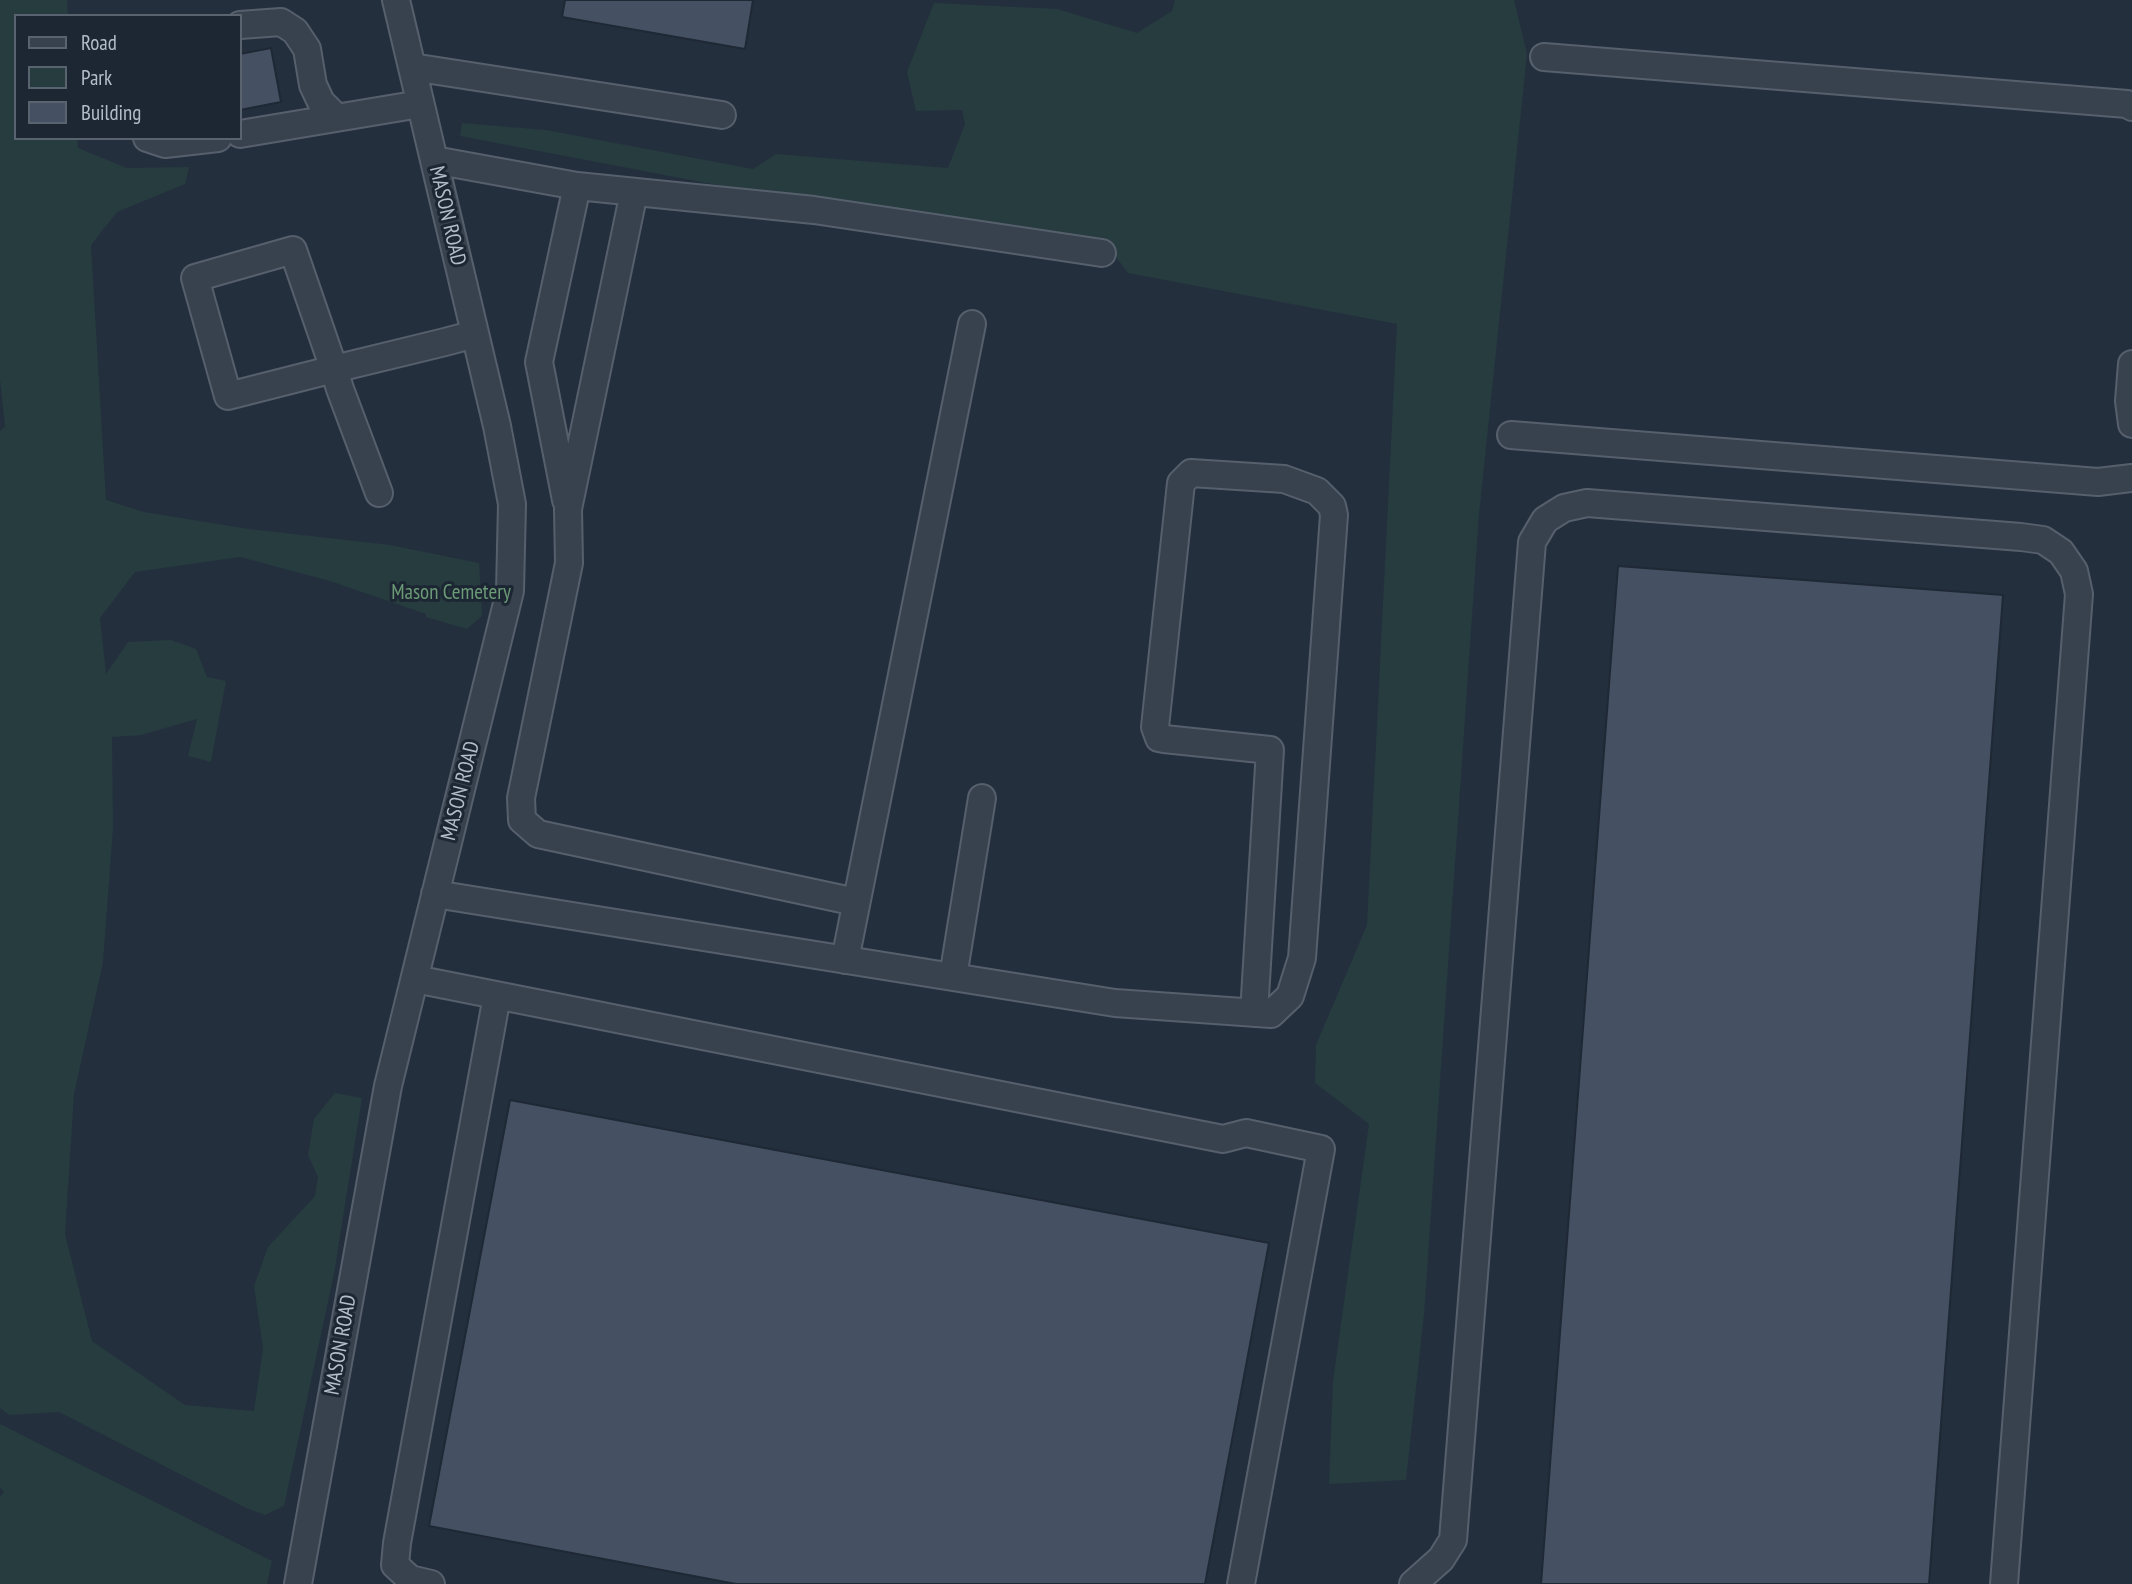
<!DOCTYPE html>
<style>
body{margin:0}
#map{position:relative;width:2132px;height:1584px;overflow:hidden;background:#242f3e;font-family:"PT Sans Narrow",sans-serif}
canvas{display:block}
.legend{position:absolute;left:14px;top:14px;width:228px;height:126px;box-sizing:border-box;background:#1d2633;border:2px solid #59626f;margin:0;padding:9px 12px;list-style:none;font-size:21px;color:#b4bcc9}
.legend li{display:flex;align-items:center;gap:14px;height:35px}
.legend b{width:35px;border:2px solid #59626f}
</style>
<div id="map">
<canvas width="2132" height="1584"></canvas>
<ul class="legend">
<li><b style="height:9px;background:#38414e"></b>Road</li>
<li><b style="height:19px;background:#263c3f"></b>Park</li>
<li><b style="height:19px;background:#455162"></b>Building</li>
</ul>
</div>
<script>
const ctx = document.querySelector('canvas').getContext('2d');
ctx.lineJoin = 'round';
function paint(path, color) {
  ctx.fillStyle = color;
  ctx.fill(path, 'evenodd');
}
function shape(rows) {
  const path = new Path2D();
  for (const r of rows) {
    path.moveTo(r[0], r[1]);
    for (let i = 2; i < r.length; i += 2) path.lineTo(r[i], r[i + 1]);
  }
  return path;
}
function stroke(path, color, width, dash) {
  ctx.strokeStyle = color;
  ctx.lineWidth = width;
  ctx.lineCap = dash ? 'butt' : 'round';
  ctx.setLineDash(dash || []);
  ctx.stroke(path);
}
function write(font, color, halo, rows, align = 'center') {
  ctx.font = font + ' "PT Sans Narrow",sans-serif';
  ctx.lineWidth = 6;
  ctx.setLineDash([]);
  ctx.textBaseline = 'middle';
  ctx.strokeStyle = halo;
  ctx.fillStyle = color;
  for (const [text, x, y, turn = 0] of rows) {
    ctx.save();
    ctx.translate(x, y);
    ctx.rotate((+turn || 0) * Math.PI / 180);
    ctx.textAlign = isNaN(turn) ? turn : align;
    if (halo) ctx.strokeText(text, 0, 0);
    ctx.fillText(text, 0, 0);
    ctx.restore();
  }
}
const green = shape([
 [0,0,67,0,68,16,16,16,16,138,77,138,78,148,127,168,189,167,185,184,117,212,91,245,106,500,144,512,249,529,390,545,479,563,482,616,467,629,426,617,426,614,330,581,240,557,135,572,100,618,106,674,128,642,171,640,196,649,207,677,226,681,211,762,188,756,197,719,141,735,112,737,113,828,103,962,74,1094,65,1234,92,1341,185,1405,254,1411,263,1349,254,1286,268,1247,315,1196,318,1177,308,1155,314,1119,335,1093,362,1098,334,1274,284,1506,265,1515,244,1507,59,1412,9,1415,0,1408,0,431,5,426,0,380],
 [1175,0,1514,0,1527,54,1479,514,1424,1314,1406,1480,1329,1484,1333,1381,1369,1124,1315,1083,1316,1045,1367,925,1397,324,1128,273,1104,241,738,189,460,136,462,123,546,130,753,169,776,154,948,168,965,124,962,110,916,111,907,72,934,3,1057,9,1137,33,1172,11],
 [0,1424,272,1561,267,1584,0,1584,0,1497,4,1492,0,1487]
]);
const building = shape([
 [565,0,753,0,745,49,562,17,565,0],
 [271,48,281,102,240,110,240,54,271,48],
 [1618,566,2003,595,1929,1584,1541,1584,1618,566],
 [510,1100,1269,1243,1205,1584,736,1584,429,1526,510,1100]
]);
const minor = shape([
 [240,25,281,22,295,31,307,49,313,85,321,102,336,117],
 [1544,57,2127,104,2132,107],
 [412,67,722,115],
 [240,134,420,104],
 [147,138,165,144,218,138],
 [434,160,577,186,814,210,1102,253],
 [634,192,568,509,569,563,521,798,522,820,538,834,856,902],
 [2132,364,2129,401,2132,424],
 [1511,435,2098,482,2132,478],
 [379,493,340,389,334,369,293,250,195,278,228,396,334,369,445,342,475,334],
 [566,500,539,362,577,186],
 [435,894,1115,1003,1271,1014,1290,996,1302,958,1334,515,1332,506,1317,491,1284,479,1191,473,1181,483,1155,727,1159,738,1164,739,1270,750,1254,1013],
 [845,960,972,324],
 [953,977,982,798],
 [415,979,1223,1139,1246,1133,1321,1149,1241,1584],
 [298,1584,388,1086,510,591,512,504,497,426,396,0],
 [431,1584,410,1579,395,1565,397,1543,497,996],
 [1413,1584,1441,1559,1453,1540,1532,542,1545,520,1564,508,1587,503,2021,537,2043,540,2061,552,2074,571,2079,594,2004,1584]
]);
const streetNames = [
 ["MASON ROAD",447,216,77],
 ["MASON ROAD",461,791,-76],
 ["MASON ROAD",341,1345,-80]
];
const parkNames = [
 ["Mason Cemetery",451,593]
];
paint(green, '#263c3f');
paint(building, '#455162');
stroke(building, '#1f2835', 2);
stroke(minor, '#565f6c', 30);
stroke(minor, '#38414e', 26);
write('21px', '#b4bcc9', '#1d2633', streetNames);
write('21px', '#6b9a76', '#1d2633', parkNames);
</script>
